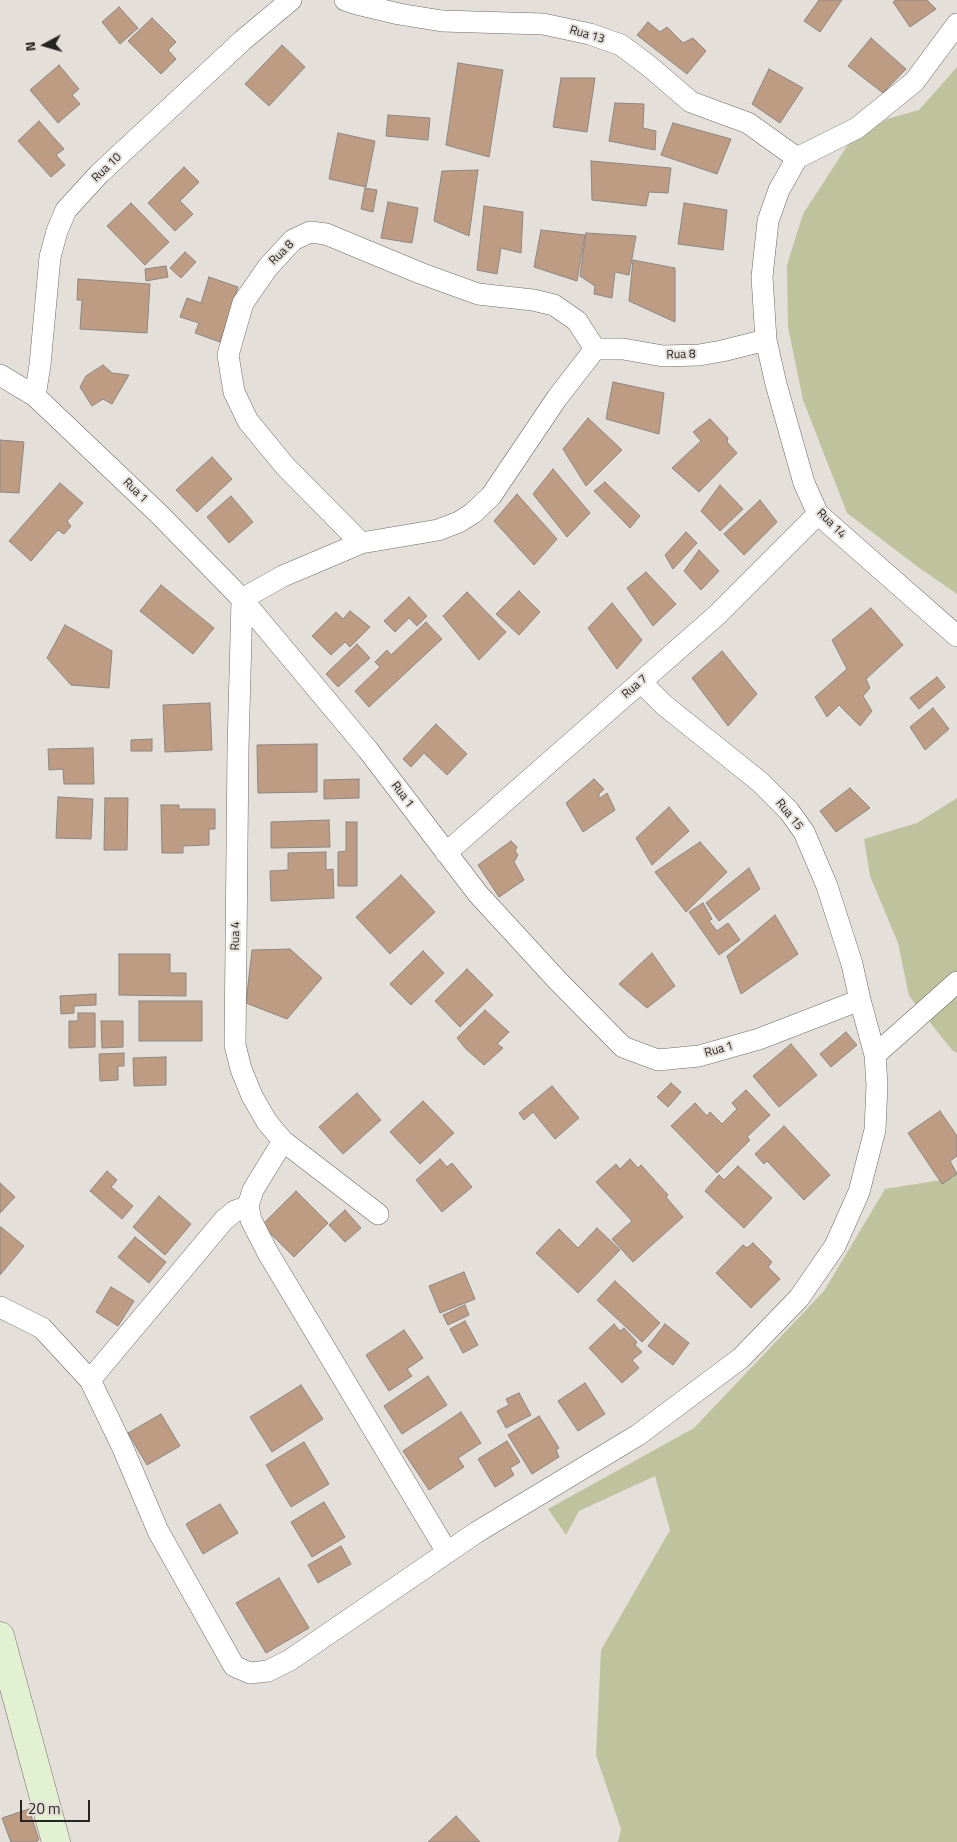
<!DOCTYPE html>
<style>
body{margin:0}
#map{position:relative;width:957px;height:1842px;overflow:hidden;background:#e5dfd9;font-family:"Titillium Web",sans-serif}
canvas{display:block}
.north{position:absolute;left:20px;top:20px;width:50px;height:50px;-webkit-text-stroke:4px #e5dfd9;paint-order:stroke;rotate:264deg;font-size:14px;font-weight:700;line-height:20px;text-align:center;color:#262422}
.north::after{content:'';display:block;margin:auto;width:18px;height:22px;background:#262422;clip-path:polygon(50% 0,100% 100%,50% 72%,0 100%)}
.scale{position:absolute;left:20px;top:1800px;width:70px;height:22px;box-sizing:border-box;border:2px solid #262422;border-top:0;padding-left:6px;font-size:15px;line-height:18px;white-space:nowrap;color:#262422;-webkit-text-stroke:4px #e5dfd9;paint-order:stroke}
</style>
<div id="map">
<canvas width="957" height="1842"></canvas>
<div class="north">N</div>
<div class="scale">20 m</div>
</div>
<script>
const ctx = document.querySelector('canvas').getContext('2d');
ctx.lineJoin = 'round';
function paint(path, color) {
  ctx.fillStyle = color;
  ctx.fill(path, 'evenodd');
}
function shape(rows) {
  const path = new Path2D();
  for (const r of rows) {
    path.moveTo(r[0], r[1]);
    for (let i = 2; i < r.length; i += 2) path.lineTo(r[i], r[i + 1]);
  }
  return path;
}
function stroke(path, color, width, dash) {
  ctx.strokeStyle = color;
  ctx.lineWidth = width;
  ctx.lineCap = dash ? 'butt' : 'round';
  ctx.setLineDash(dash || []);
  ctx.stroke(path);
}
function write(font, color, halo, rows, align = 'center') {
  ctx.font = font + ' "Titillium Web",sans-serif';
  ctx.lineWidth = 4;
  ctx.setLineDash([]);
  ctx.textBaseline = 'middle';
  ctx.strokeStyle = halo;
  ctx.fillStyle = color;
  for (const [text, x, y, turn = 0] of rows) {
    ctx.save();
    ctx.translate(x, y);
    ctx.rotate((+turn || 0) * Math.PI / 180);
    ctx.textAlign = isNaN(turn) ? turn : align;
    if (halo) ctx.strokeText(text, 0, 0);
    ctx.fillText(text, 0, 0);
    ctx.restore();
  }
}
const green = shape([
 [957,67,957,594,918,567,847,513,803,400,788,327,787,265,803,214,849,143,887,119,919,110],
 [957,798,957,1053,952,1050,909,996,898,943,870,876,864,839,917,823],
 [957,1174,957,1842,618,1842,621,1829,596,1755,601,1650,670,1530,655,1476,579,1511,566,1535,548,1509,694,1428,824,1291,885,1189,953,1178]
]);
const building = shape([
 [819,0,842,0,820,32,804,21,819,0],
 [896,0,927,0,936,9,910,27,893,2,896,0],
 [119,7,138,28,120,44,102,22,119,7],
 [152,18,176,42,168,50,176,59,161,74,128,41,152,18],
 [648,22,660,32,667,27,683,43,693,38,706,51,687,74,637,35,648,22],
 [871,38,906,69,883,93,848,66,871,38],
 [282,45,305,67,269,106,245,84,282,45],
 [458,63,503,70,489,157,446,145,458,63],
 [59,65,79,89,72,95,80,104,58,123,30,90,59,65],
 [769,69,803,88,780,123,752,104,769,69],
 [561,78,595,78,587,132,553,127,561,78],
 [615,103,644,104,643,128,656,131,655,150,609,141,615,103],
 [388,115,430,118,428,140,386,136,388,115],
 [39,121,64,149,56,155,65,165,51,177,18,141,39,121],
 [673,123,731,139,717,174,661,155,673,123],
 [338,133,375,141,366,187,329,179,338,133],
 [591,161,671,168,668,193,649,192,646,206,592,200,591,161],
 [184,167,199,182,180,201,193,214,175,231,148,203,184,167],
 [478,170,469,236,434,221,442,171,478,170],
 [365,188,377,190,373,212,361,209,365,188],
 [388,202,418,208,412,243,381,238,388,202],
 [131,203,169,242,145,265,107,226,131,203],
 [684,203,727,210,723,250,678,244,684,203],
 [484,206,523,212,521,253,501,248,497,274,477,270,484,206],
 [541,230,585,235,577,281,534,267,541,230],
 [586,233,636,236,629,275,615,272,612,298,594,294,595,286,580,276,586,233],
 [185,252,196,262,181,278,170,268,185,252],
 [633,260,675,268,675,322,629,301,633,260],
 [166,266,168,277,146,281,145,269,166,266],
 [209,277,238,287,220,342,195,333,199,323,180,317,187,298,201,303,209,277],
 [78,279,150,284,147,333,80,329,82,300,77,300,78,279],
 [103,365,112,373,129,375,112,404,103,399,92,406,80,387,86,376,103,365],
 [613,382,664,393,659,434,606,419,613,382],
 [588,418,622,450,586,486,563,449,588,418],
 [710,419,728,438,727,442,737,453,699,492,672,468,701,441,693,432,710,419],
 [0,440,24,442,19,493,0,492,0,440],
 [212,457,232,479,197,512,176,490,212,457],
 [553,469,590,513,567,537,533,494,553,469],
 [605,482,640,516,630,528,594,491,605,482],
 [60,483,83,503,67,521,71,526,64,534,58,530,31,561,9,541,60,483],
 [720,485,743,509,720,531,701,511,720,485],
 [517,494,557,539,534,565,494,521,517,494],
 [231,496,253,522,229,543,207,517,231,496],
 [760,500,777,522,744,555,724,534,760,500],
 [686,532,697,543,673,569,665,555,686,532],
 [699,550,719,571,701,590,684,571,699,550],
 [646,572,676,604,653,626,627,588,646,572],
 [161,585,214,628,193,654,140,611,161,585],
 [519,591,540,612,519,635,496,614,519,591],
 [467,592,506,632,479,660,443,616,467,592],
 [409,597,427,616,417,626,409,618,395,632,384,621,409,597],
 [612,603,642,640,617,669,588,628,612,603],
 [871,608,903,645,866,679,870,688,863,696,872,711,860,726,839,705,827,717,815,697,847,669,832,640,871,608],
 [350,611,370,627,350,647,345,642,331,655,312,636,336,612,343,619,350,611],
 [426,622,442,639,369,707,355,691,380,667,375,662,387,650,391,655,426,622],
 [65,625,112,651,109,688,71,685,47,658,65,625],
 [357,644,370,658,338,687,326,674,357,644],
 [722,651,757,694,728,726,692,678,722,651],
 [937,677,945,687,919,709,910,698,937,677],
 [210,703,212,750,165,752,163,705,210,703],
 [933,708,949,729,925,750,910,727,933,708],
 [436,724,467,754,447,775,424,753,411,767,403,759,436,724],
 [152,739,152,751,131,751,131,740,152,739],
 [317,744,317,792,258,793,257,745,317,744],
 [93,748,94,784,64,784,63,769,49,770,48,749,93,748],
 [359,779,359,798,324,799,324,780,359,779],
 [594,779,604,789,599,794,599,799,607,793,615,810,583,832,566,803,594,779],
 [850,788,870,808,836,832,820,811,850,788],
 [58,797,93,799,91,839,56,838,58,797],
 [105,798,128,798,127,850,104,850,105,798],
 [161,805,179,805,179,809,215,809,215,829,209,829,209,845,183,846,183,853,162,853,161,805],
 [669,807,689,831,652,865,636,838,669,807],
 [329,820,330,847,271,848,271,822,329,820],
 [346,822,357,822,357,886,338,886,338,852,346,851,346,822],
 [511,841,517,847,515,851,518,855,514,862,524,880,499,897,478,865,511,841],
 [700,842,727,872,686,912,655,872,700,842],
 [326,852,326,870,333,869,334,898,271,901,270,871,288,870,288,853,326,852],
 [749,868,760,889,719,921,706,903,749,868],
 [401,875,435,912,390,954,356,917,401,875],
 [703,903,712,919,709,921,717,931,728,923,740,940,719,955,689,912,703,903],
 [775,915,798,954,741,994,727,956,775,915],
 [290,949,322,978,287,1019,246,1003,252,950,290,949],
 [423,951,444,973,411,1005,390,984,423,951],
 [652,953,675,986,647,1008,619,984,652,953],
 [119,954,170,954,170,973,186,973,186,996,119,995,119,954],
 [467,969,493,995,460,1027,435,1001,467,969],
 [96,994,96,1005,74,1006,74,1013,61,1014,60,996,96,994],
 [139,1001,202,1001,202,1041,139,1041,139,1001],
 [485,1010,509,1032,497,1044,503,1048,484,1065,466,1049,457,1038,485,1010],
 [78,1013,95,1013,95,1047,69,1048,69,1021,78,1021,78,1013],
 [101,1021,123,1021,123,1047,102,1048,101,1021],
 [846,1032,857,1045,831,1067,820,1054,846,1032],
 [791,1044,817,1075,779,1107,753,1076,791,1044],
 [124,1053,124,1066,118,1066,118,1080,100,1081,99,1054,124,1053],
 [166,1057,166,1085,134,1086,133,1058,166,1057],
 [671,1083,681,1092,668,1107,657,1097,671,1083],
 [552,1086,579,1118,555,1139,533,1112,524,1120,519,1113,552,1086],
 [746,1090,770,1115,747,1137,750,1140,717,1173,671,1126,695,1103,707,1116,710,1112,722,1124,737,1109,732,1103,746,1090],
 [357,1093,381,1120,343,1154,319,1127,357,1093],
 [423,1101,454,1133,420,1164,390,1132,423,1101],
 [940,1111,957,1136,957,1156,950,1161,957,1174,942,1184,908,1133,940,1111],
 [784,1126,830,1175,804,1200,767,1161,764,1164,755,1154,784,1126],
 [440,1159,447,1167,452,1163,472,1187,442,1212,416,1180,440,1159],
 [630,1159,638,1168,641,1165,668,1195,666,1197,683,1217,633,1262,612,1239,632,1221,596,1182,616,1164,620,1169,630,1159],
 [738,1166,772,1198,744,1228,705,1191,719,1175,724,1180,738,1166],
 [107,1171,117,1180,111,1187,133,1206,122,1219,90,1191,107,1171],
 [0,1183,15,1197,0,1213,0,1183],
 [296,1191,328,1223,294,1257,262,1225,296,1191],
 [159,1196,191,1224,165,1255,133,1227,159,1196],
 [345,1210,361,1228,345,1242,329,1225,345,1210],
 [1,1227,24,1246,0,1275,0,1228,1,1227],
 [597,1228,620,1250,578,1293,536,1253,559,1229,578,1248,597,1228],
 [135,1237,166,1262,149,1283,118,1257,135,1237],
 [753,1243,772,1262,768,1267,780,1279,751,1308,716,1273,743,1245,747,1248,753,1243],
 [464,1272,475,1299,440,1313,429,1286,464,1272],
 [615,1281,660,1323,642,1342,597,1300,615,1281],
 [111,1287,134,1301,118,1326,96,1312,111,1287],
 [465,1305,469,1315,448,1325,443,1315,465,1305],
 [465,1321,478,1345,463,1353,450,1329,465,1321],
 [614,1324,620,1331,624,1328,637,1342,635,1345,642,1352,632,1360,639,1368,622,1383,589,1348,614,1324],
 [665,1324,689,1343,673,1365,648,1346,665,1324],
 [404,1330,423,1358,407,1369,412,1376,389,1391,366,1355,404,1330],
 [428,1376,447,1405,402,1434,384,1406,428,1376],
 [585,1383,605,1414,578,1431,558,1401,585,1383],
 [301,1385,323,1419,272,1452,250,1417,301,1385],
 [519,1393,531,1415,506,1428,497,1411,509,1405,506,1399,519,1393],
 [461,1412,481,1443,458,1458,464,1467,429,1490,403,1451,461,1412],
 [161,1414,180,1446,147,1465,128,1433,161,1414],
 [539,1416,559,1448,556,1450,559,1457,532,1474,508,1435,539,1416],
 [507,1441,520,1462,510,1468,514,1475,495,1487,478,1459,507,1441],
 [304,1442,329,1484,291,1507,266,1465,304,1442],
 [324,1502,345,1537,312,1557,291,1522,324,1502],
 [220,1504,238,1533,203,1554,186,1524,220,1504],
 [341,1546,351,1564,318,1583,308,1565,341,1546],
 [279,1578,309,1628,266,1653,236,1603,279,1578],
 [29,1809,39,1840,35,1842,11,1842,2,1818,29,1809],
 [456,1816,480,1842,428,1842,456,1816]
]);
const street = shape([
 [345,0,357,4,399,14,442,21,543,24,590,34,621,45,649,66,691,102,748,123,797,158,779,190,768,221,762,277,766,340,776,384,804,483,818,514,957,636],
 [797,158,857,128,914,82,957,24],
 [0,375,35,396,160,515,242,599,368,750,478,894,558,981,623,1047,658,1060,699,1056,759,1039,860,1000],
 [35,396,40,365,50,257,57,231,66,210,99,174,243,40,291,0],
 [361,543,285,466,248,421,234,392,228,355,243,303,268,267,293,240,310,232,326,234,420,273,478,294,533,300,554,305,577,321,595,349],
 [446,853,717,615,818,514],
 [875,1055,957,982],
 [283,1141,253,1190,248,1206,251,1220,268,1253,447,1552],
 [378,1214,283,1141,267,1122,252,1096,241,1069,235,1045,238,749,242,599,283,576,361,543,438,530,459,522,473,513,491,496,557,398,595,349,623,349,663,356,699,355,722,351,766,340],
 [0,1307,42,1328,90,1380,122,1446,158,1531,234,1666,250,1673,268,1671,290,1660,477,1532,638,1435,741,1358,799,1298,835,1246,859,1192,875,1130,877,1085,875,1055,860,1000,852,964,827,886,804,832,789,811,760,782,664,705,641,682],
 [90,1380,224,1220,235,1211,248,1206]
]);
const secondary = shape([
 [0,1636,56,1842]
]);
const streetNames = [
 ["Rua 13",587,35,16],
 ["Rua 10",107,168,-44],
 ["Rua 8",282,253,-45],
 ["Rua 8",681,355,-2],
 ["Rua 1",135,491,44],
 ["Rua 14",831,524,45],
 ["Rua 7",635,687,-41],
 ["Rua 1",402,795,53],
 ["Rua 15",789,815,51],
 ["Rua 4",236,936,-89],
 ["Rua 1",719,1050,-16]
];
paint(green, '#bec39e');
paint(building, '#bd9c83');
stroke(building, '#8c8682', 1);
stroke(street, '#706a65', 22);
stroke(secondary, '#706a65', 29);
stroke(street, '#fff', 21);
stroke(secondary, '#e2f1d1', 28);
write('12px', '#262422', '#e5dfd9', streetNames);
</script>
